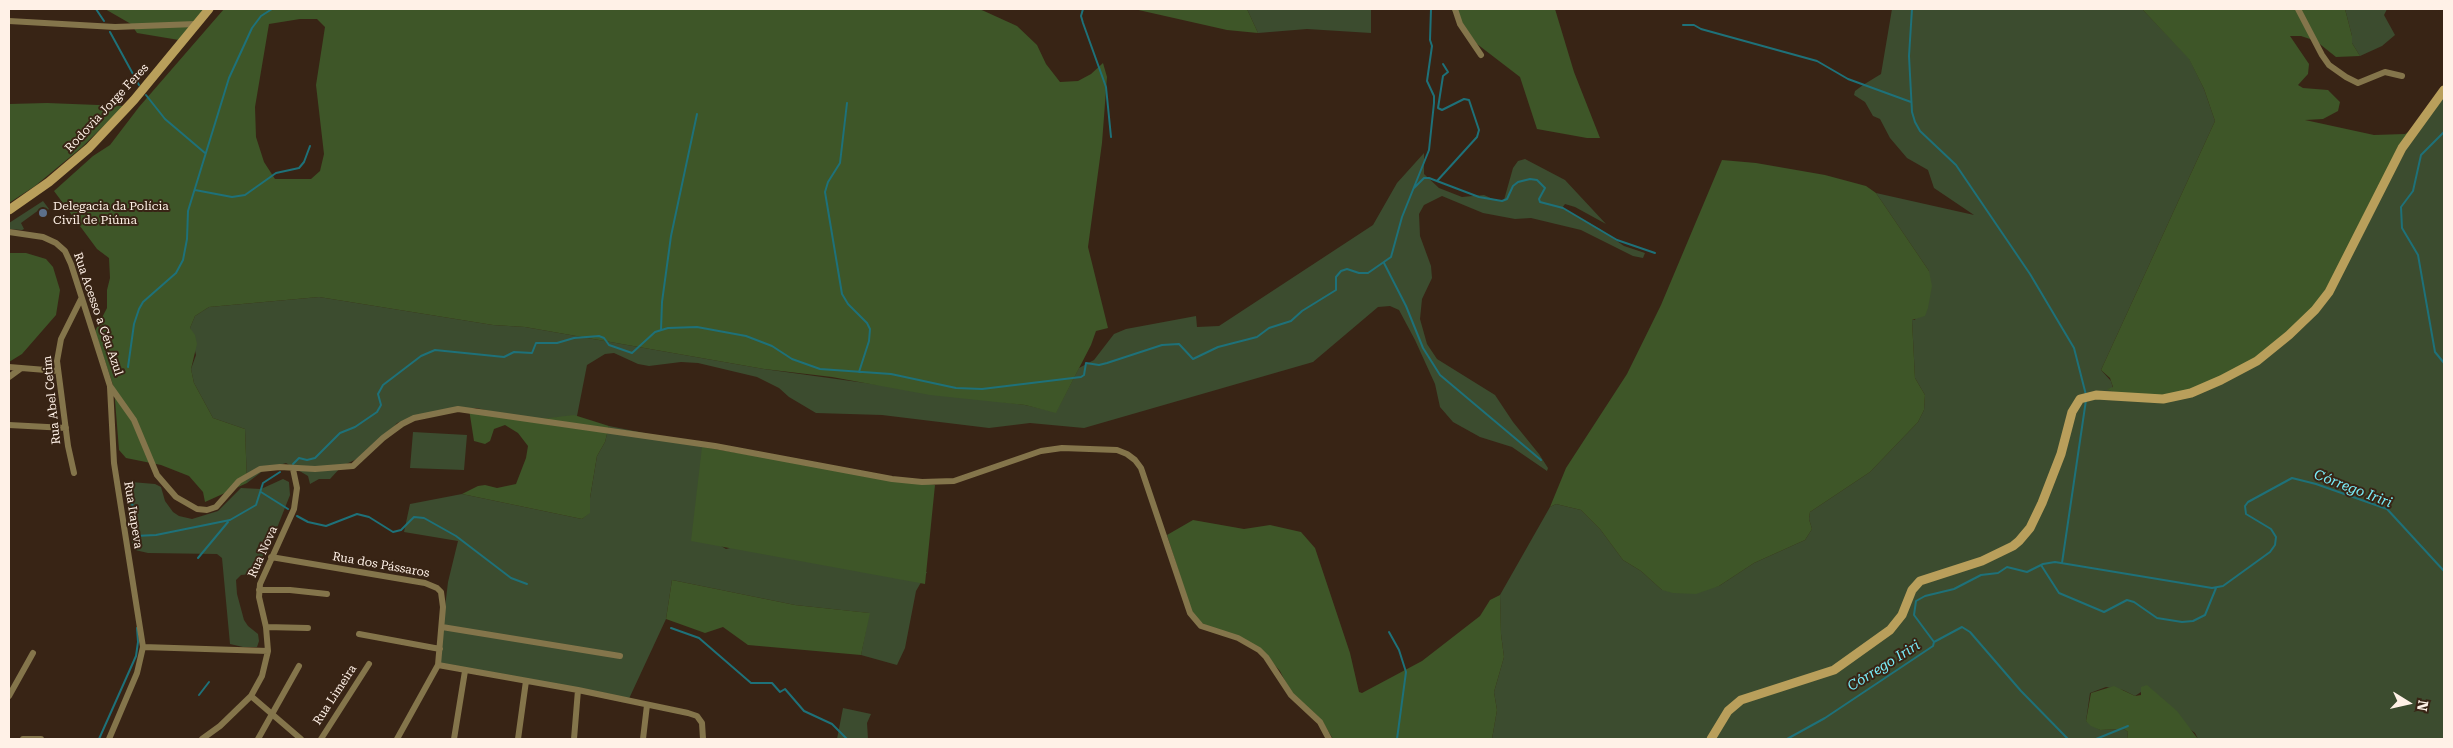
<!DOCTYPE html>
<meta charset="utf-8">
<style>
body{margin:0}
#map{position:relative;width:2453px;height:748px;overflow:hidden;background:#382415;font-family:"Roboto Serif",serif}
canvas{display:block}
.frame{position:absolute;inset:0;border:10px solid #fff1e7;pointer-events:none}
.north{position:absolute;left:2383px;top:678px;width:50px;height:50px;-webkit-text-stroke:4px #382415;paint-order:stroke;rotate:100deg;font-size:14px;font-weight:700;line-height:20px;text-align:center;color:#fff1e7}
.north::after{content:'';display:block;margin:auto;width:18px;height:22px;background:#fff1e7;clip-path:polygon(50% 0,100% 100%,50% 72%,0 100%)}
</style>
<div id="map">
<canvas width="2453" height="748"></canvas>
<div class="frame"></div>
<div class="north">N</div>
</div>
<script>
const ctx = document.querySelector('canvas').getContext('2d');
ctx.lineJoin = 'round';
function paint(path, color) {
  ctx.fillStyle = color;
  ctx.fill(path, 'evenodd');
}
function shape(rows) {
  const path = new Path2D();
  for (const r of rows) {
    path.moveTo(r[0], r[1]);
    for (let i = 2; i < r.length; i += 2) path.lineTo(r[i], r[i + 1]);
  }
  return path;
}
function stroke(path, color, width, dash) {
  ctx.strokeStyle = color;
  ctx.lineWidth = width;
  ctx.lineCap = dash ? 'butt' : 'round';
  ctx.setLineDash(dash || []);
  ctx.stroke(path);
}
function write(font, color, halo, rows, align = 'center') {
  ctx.font = font + ' "Roboto Serif",serif';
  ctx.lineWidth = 4;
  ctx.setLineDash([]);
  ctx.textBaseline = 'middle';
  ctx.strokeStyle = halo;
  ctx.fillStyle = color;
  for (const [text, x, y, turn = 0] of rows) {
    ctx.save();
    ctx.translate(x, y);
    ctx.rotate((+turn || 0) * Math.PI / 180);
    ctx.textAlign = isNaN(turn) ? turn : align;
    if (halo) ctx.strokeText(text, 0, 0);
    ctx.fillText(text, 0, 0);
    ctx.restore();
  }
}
const green = shape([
 [1247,9,1371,9,1371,33,1307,29,1258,33],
 [1892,9,2142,9,2189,58,2204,89,2215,121,2101,370,2111,381,2113,388,2108,389,2121,396,2390,166,2444,87,2444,739,2198,739,2195,733,2141,692,2135,696,2123,690,2106,687,2090,693,2086,721,2100,730,2124,729,2128,732,2127,739,1492,739,1497,710,1494,692,1504,657,1501,634,1500,595,1550,507,1556,504,1581,510,1600,529,1623,560,1641,571,1662,590,1719,586,1754,563,1805,540,1812,529,1809,519,1810,512,1870,472,1918,422,1924,410,1925,395,1915,378,1912,320,1915,320,1929,271,1876,193,1974,215,1934,188,1928,170,1907,158,1890,138,1880,119,1873,116,1865,102,1854,95,1855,91,1863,85,1881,74],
 [2345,9,2387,9,2384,15,2395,35,2382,46,2360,56,2352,43,2352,36],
 [1424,153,1424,174,1439,188,1462,197,1484,195,1495,200,1504,200,1513,168,1518,161,1525,159,1565,180,1606,224,1575,207,1565,204,1562,208,1600,229,1624,246,1645,253,1643,258,1633,256,1581,230,1531,218,1515,219,1483,213,1442,196,1424,205,1419,214,1420,236,1431,266,1432,278,1422,299,1420,319,1427,344,1437,359,1495,395,1513,422,1539,454,1548,468,1547,471,1512,447,1480,437,1453,422,1440,407,1435,384,1415,340,1399,310,1390,306,1378,307,1313,362,1084,428,1030,423,989,428,882,415,816,413,789,397,779,388,757,377,698,363,681,362,649,366,638,364,614,353,605,354,587,365,577,416,532,420,476,408,413,417,397,423,382,441,361,457,342,466,330,479,319,479,310,484,308,476,286,463,264,470,247,483,245,429,213,418,194,383,191,369,196,355,190,328,195,316,209,307,319,297,493,325,525,327,764,369,1025,405,1056,412,1079,368,1094,360,1114,334,1126,329,1196,316,1197,327,1219,326,1373,225,1397,183],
 [43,201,49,209,46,211,43,207,21,223,24,229,22,230,9,229,9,223],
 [609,426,719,448,711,452,710,539,726,549,741,545,791,557,927,572,916,591,905,648,897,665,861,655,869,613,795,605,672,580,666,619,627,703,528,682,438,667,448,582,458,541,404,532,410,504,462,494,582,519,589,513,590,498,597,456,605,442],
 [413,432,467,435,464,470,410,468],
 [283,479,289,482,290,495,277,528,256,569,251,574,241,575,236,580,237,594,244,620,248,626,258,634,259,641,257,647,243,647,230,644,222,558,217,554,148,553,135,550,132,544,130,516,124,489,127,484,131,482,155,484,161,487,165,501,173,512,179,516,192,519,218,511,241,488,261,489],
 [843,708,871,714,867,723,868,739,837,739]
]);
const forest = shape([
 [105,9,204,9,179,40,137,33,131,24],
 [224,9,979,9,984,11,1017,26,1037,45,1046,64,1060,82,1078,81,1091,74,1103,63,1107,77,1102,143,1088,247,1108,328,1096,331,1091,345,1056,413,1025,405,930,395,832,377,764,369,525,327,493,325,319,297,209,307,195,316,190,328,195,335,197,344,191,369,194,383,213,418,245,429,247,483,205,502,203,492,189,476,161,465,126,458,119,450,114,388,95,331,107,308,107,290,110,278,109,258,97,249,54,191,93,156,110,145,139,107],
 [300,19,317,19,325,27,316,85,324,154,320,171,311,179,275,179,264,162,256,137,255,107,269,24],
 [1134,9,1247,9,1258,33,1227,30],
 [1451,9,1555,9,1574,72,1600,138,1587,138,1537,129,1520,77,1477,44],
 [2142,9,2345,9,2352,36,2352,43,2360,56,2336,57,2316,41,2301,36,2290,36,2309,64,2308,74,2298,85,2303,88,2328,90,2340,102,2338,111,2323,119,2305,120,2374,135,2405,134,2416,127,2323,300,2248,367,2187,391,2159,397,2121,396,2107,389,2113,387,2110,378,2101,370,2215,121,2204,89,2189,59],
 [47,103,124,106,81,148,35,186,9,203,9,104],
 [1722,160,1756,163,1825,175,1866,186,1876,193,1929,271,1932,286,1928,308,1925,316,1912,320,1915,378,1925,395,1924,410,1918,422,1870,472,1810,512,1809,519,1812,529,1805,540,1754,563,1719,586,1696,594,1673,593,1662,590,1641,571,1623,560,1600,529,1581,510,1556,504,1550,507,1566,468,1627,374,1661,305],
 [9,253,26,253,46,259,53,267,60,290,56,315,22,354,9,362],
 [469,409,486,410,532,420,574,415,609,426,605,442,597,456,590,498,590,513,582,519,462,494,478,486,485,485,497,488,516,484,526,458,528,446,518,433,505,425,494,429,490,441,485,444,474,441],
 [702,447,935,485,925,584,691,541],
 [1193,520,1244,529,1270,525,1301,532,1315,548,1350,653,1359,692,1362,693,1422,661,1480,616,1490,600,1500,595,1501,634,1504,657,1494,692,1497,710,1492,739,1333,739,1322,721,1295,701,1280,671,1259,648,1194,620,1167,535],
 [672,580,795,605,870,613,861,655,748,645,723,627,705,633,666,619],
 [2147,685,2177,711,2198,739,2127,739,2128,732,2124,729,2100,730,2091,726,2086,721,2091,693,2114,686,2135,696,2141,695,2141,687]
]);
const stream = shape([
 [96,9,104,21],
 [1083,9,1081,16,1083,23,1106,87,1111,137],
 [1912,9,1909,56,1912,112,1915,122,1920,131,1956,165,2030,274,2074,348,2086,395],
 [1683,25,1694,25,1701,29,1817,61,1848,79,1911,102],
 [110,32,139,85],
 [146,95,165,119,205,153],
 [847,103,840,163,828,182,825,192,842,294,848,304,867,323,870,329,869,341,859,372],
 [2444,132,2421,155,2413,191,2401,207,2402,228,2418,255,2435,352,2444,363],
 [1437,181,1477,137,1479,130,1469,100,1464,99,1442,110,1438,108,1443,76,1448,72,1443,64],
 [1414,188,1424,178,1429,178,1479,197,1502,201,1507,199,1513,186,1518,182,1530,179,1537,180,1545,188,1539,199,1540,202,1563,208,1617,240,1655,253],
 [195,190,232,197,245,195,276,173,299,168,304,162,310,146],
 [1384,263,1406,306,1423,348,1440,375,1541,460],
 [661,330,662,302,671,236,697,114],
 [128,367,134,324,139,309,143,302,176,273,183,260,187,239,188,211,229,78,252,28,261,16,272,9],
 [293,464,299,458,307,460,315,458,340,433,355,427,377,412,381,405,378,394,383,385,421,356,435,350,504,357,514,352,532,353,536,343,557,343,574,338,599,336,604,338,609,345,632,353,655,332,668,328,697,327,746,336,772,346,792,359,820,369,891,374,956,388,982,389,1081,377,1084,375,1086,363,1099,365,1107,363,1162,345,1179,344,1193,359,1218,347,1257,337,1269,328,1291,321,1302,311,1336,290,1336,277,1341,271,1347,269,1359,273,1368,273,1391,257,1402,217,1429,150,1434,103,1434,96,1427,81,1432,46,1430,40,1431,9],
 [129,486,138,536],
 [261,492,288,509],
 [297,516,308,522,326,526,357,514,369,517,393,532,401,530,414,517,424,518,456,536,511,578,527,584],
 [135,536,156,535,230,520,256,505,263,483,280,472],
 [198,558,228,522],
 [2062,563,2086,400],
 [2041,565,2059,593,2104,612,2127,600,2134,602,2157,618,2182,622,2193,621,2205,615,2216,588],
 [671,628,699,638,751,683,772,683,780,692,785,689,804,711,832,724,847,739],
 [1389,632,1399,650,1406,672,1397,739],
 [1934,642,1914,615,1916,601,1925,596,1954,589,1981,575,1998,573,2007,567,2027,572,2043,564,2055,562,2212,588,2223,586,2270,552,2275,545,2276,537,2271,529,2246,514,2245,506,2248,502,2292,478,2316,484,2387,509,2444,571],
 [199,695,209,682],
 [99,739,136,656,138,642,137,628],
 [1787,739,1825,718,1933,646,1934,642,1962,627,1970,632,2021,691,2068,739],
 [2096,739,2128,726]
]);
const street = shape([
 [1455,9,1460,24,1481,55],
 [2298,9,2322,55,2329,65,2346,77,2358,83,2385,72,2402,76],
 [9,21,115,27,196,24],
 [9,232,43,237,56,243,65,251,71,264,110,386,134,420,157,475,176,497,197,509,207,510,216,507,239,481,260,469,280,467,315,469,353,466,383,438,402,424,414,418,458,409,715,446,892,479,922,482,954,481,1041,451,1062,448,1117,450,1127,454,1135,460,1141,468,1190,613,1201,626,1238,638,1259,650,1266,657,1291,695,1320,722,1329,739],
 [9,367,58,371],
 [9,377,20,369],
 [9,425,66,428],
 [74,473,68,446,57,361,61,339,81,299],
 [271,557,425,583,437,588,441,592,443,607,438,665,397,739],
 [259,590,290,590,327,594],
 [266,627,308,628],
 [442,627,620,656],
 [359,634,440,649],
 [143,647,268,651],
 [438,665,578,690,688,713,697,716,702,723,703,739],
 [9,696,33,653],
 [251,696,301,739],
 [23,739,41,739],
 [109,739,137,673,143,647,114,463,110,387],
 [202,739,220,726,251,696,262,676,268,651,266,627,259,597,260,584,294,509,297,488,293,469],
 [258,739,299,666],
 [321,739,369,664],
 [454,739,465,671],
 [518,739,526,681],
 [574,739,578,690],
 [643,739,647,705]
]);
const secondary = shape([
 [9,210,49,182,89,148,134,100,209,9],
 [1711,739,1728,711,1741,700,1834,670,1890,630,1902,615,1912,590,1920,581,1982,561,2013,546,2019,541,2030,528,2042,503,2061,454,2072,412,2080,399,2096,395,2163,399,2191,393,2221,380,2257,361,2289,335,2315,310,2329,292,2402,148,2444,90]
]);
const markers = [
 [43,213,5,"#5c6f8a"]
];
const streetNames = [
 ["Rodovia Jorge Feres",107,108,-47],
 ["Rua Acesso a Céu Azul",98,314,71],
 ["Rua Abel Cetim",52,400,-96],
 ["Rua Itapeva",133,515,81],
 ["Rua Nova",263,552,-66],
 ["Rua dos Pássaros",381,565,10],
 ["Rua Limeira",335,695,-57]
];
const poiNames = [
 ["Delegacia da Polícia",53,206],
 ["Civil de Piúma",53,220]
];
const waterNames = [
 ["Córrego Iriri",2353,489,21],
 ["Córrego Iriri",1884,666,-32]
];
paint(green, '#3c4c2f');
paint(forest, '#3e5628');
stroke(stream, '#1e7179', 2);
stroke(street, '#84754b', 6);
stroke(secondary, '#b99f5b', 9);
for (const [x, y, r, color] of markers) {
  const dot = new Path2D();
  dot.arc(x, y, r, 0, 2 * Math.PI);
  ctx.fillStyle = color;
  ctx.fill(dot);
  stroke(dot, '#382415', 2);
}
write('12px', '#fff1e7', '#382415', streetNames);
write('12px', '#fff1e7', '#382415', poiNames, 'left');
write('italic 14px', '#79edf9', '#382415', waterNames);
</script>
